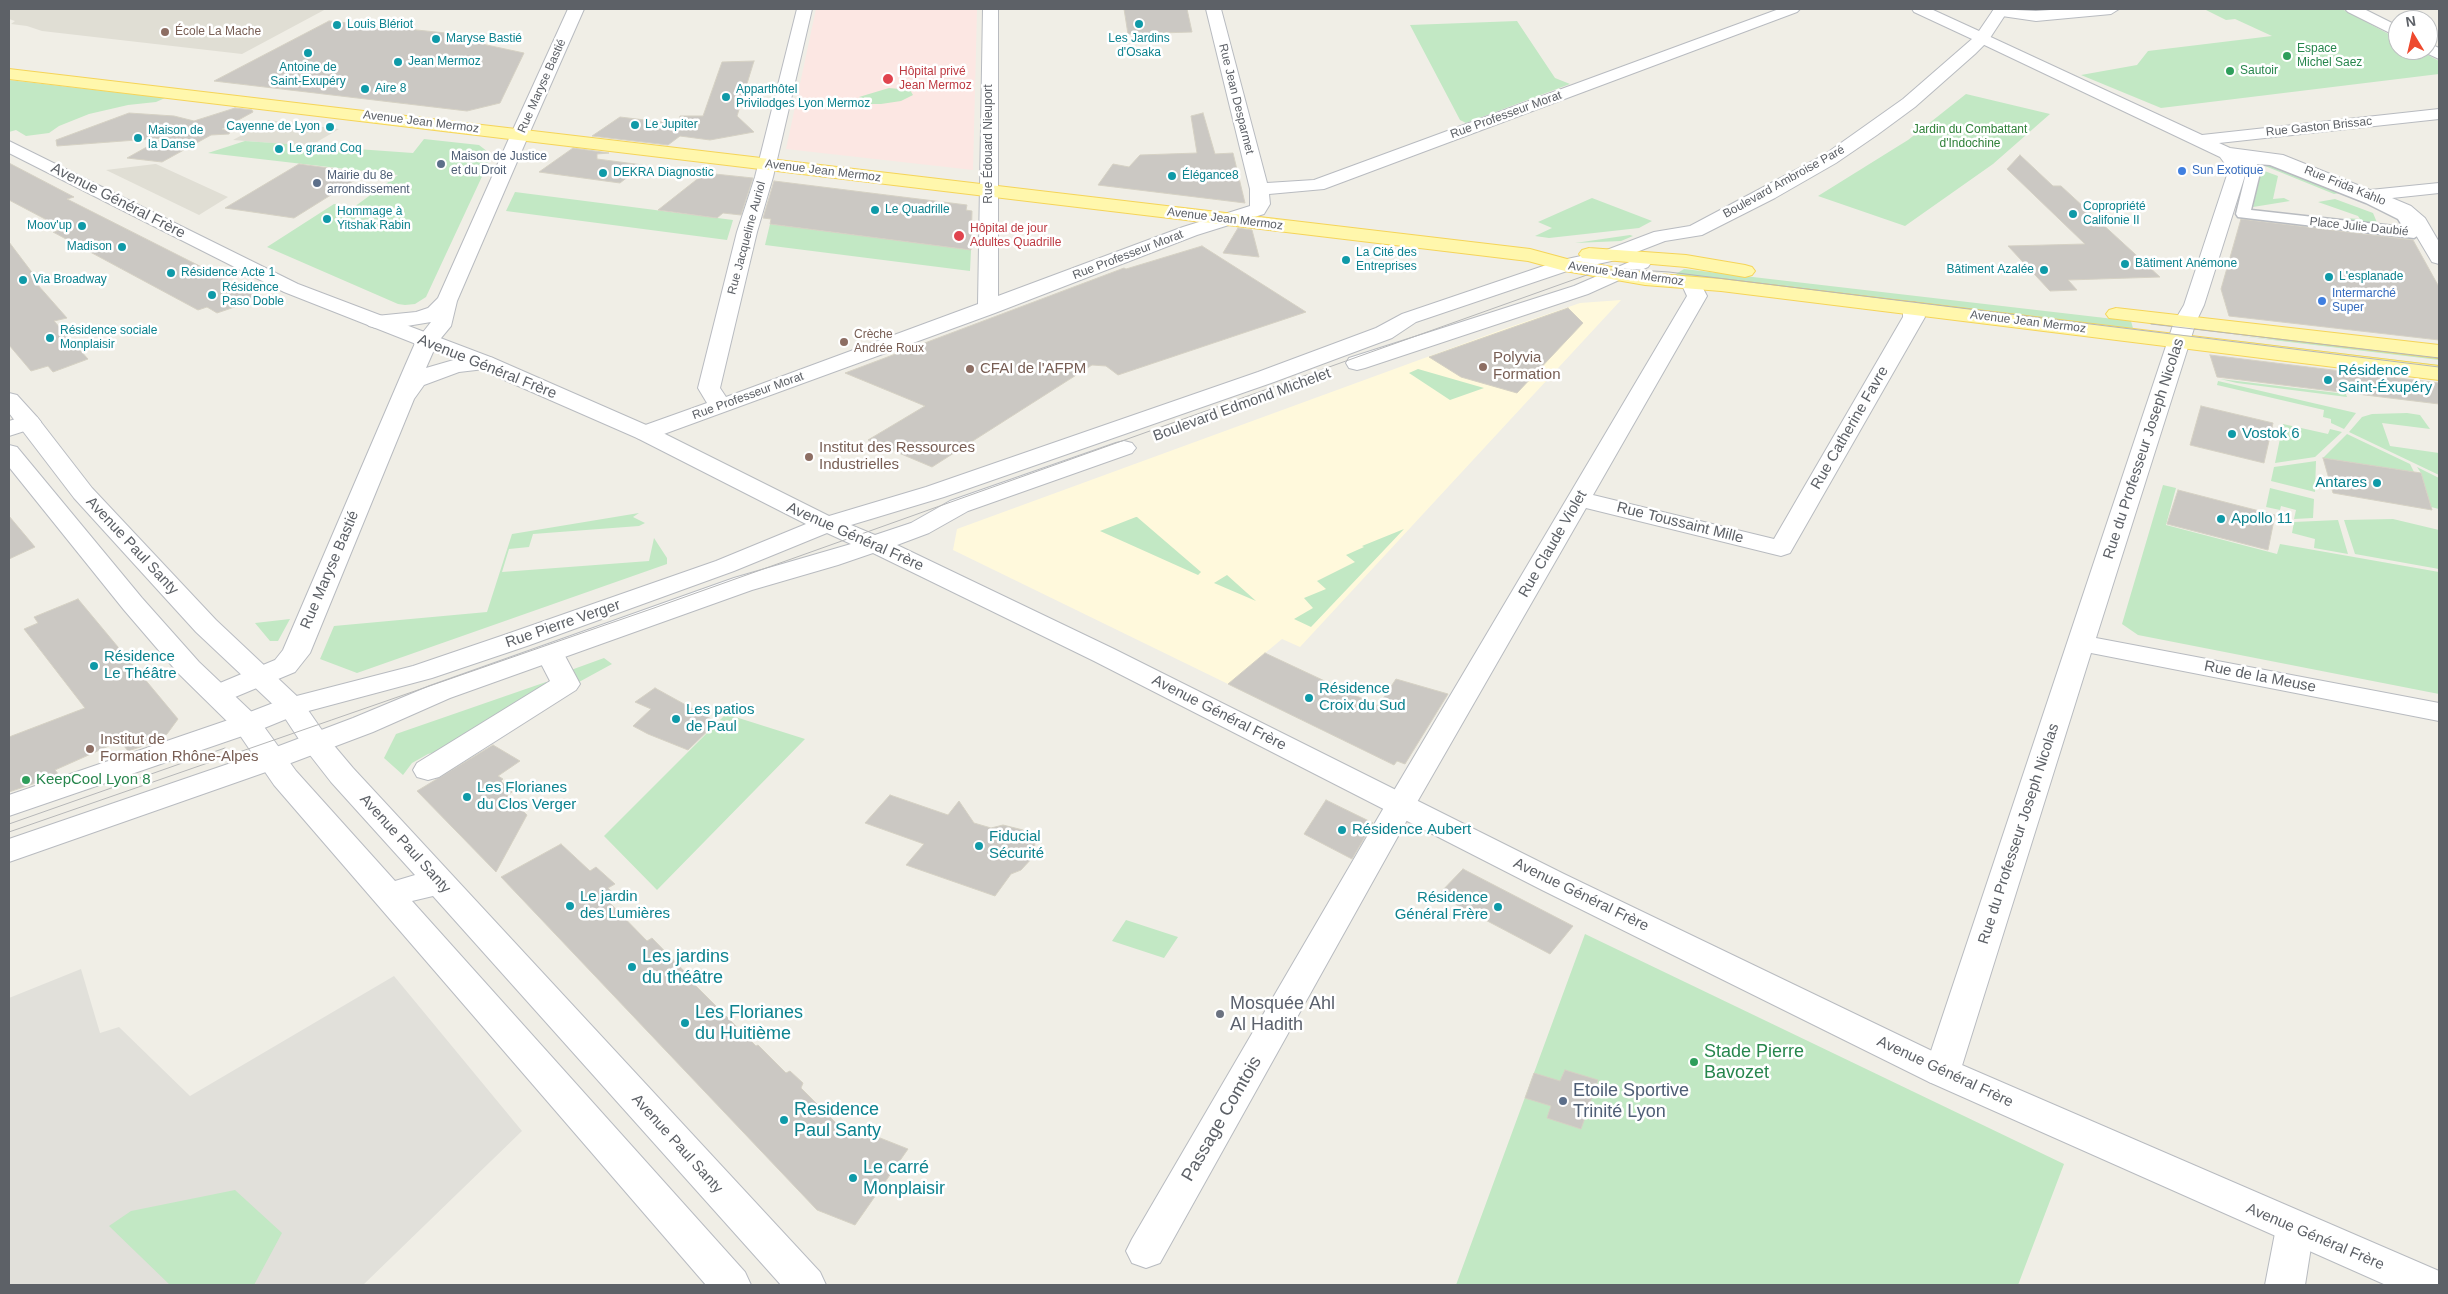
<!DOCTYPE html>
<meta charset="utf-8">
<style>
body{margin:0}
#map{position:relative;width:2448px;height:1294px;overflow:hidden;background:#f0eee6;font-family:Arial,sans-serif}
canvas{display:block}
.frame{position:absolute;inset:0;border:10px solid #5d6167;pointer-events:none}
.north{position:absolute;left:2388px;top:10px;width:50px;height:50px;box-sizing:border-box;background:#fff;border:1px solid #bec0c2;border-radius:50%;rotate:351deg;font-size:14px;font-weight:700;line-height:20px;text-align:center;color:#5d6167}
.north::after{content:'';display:block;margin:auto;width:18px;height:22px;background:#ee492e;clip-path:polygon(50% 0,100% 100%,50% 72%,0 100%)}
</style>
<div id="map">
<canvas width="2448" height="1294"></canvas>
<div class="frame"></div>
<div class="north">N</div>
</div>
<script>
const ctx = document.querySelector('canvas').getContext('2d');
ctx.lineJoin = 'round';
function paint(path, color) {
  ctx.fillStyle = color;
  ctx.fill(path, 'evenodd');
}
function shape(rows) {
  const path = new Path2D();
  for (const r of rows) {
    path.moveTo(r[0], r[1]);
    for (let i = 2; i < r.length; i += 2) path.lineTo(r[i], r[i + 1]);
  }
  return path;
}
function stroke(path, color, width, dash) {
  ctx.strokeStyle = color;
  ctx.lineWidth = width;
  ctx.lineCap = dash ? 'butt' : 'round';
  ctx.setLineDash(dash || []);
  ctx.stroke(path);
}
function write(font, color, halo, rows, align = 'center') {
  ctx.font = font + ' Arial,sans-serif';
  ctx.lineWidth = 5;
  ctx.setLineDash([]);
  ctx.textBaseline = 'middle';
  ctx.strokeStyle = halo;
  ctx.fillStyle = color;
  for (const [text, x, y, turn = 0] of rows) {
    ctx.save();
    ctx.translate(x, y);
    ctx.rotate((+turn || 0) * Math.PI / 180);
    ctx.textAlign = isNaN(turn) ? turn : align;
    if (halo) ctx.strokeText(text, 0, 0);
    ctx.fillText(text, 0, 0);
    ctx.restore();
  }
}
const commercial = shape([
 [1621,300,1300,647,1282,639,1228,684,953,550,957,529,1501,330,1580,303]
]);
const industrial = shape([
 [81,969,100,1033,119,1027,190,1096,394,976,522,1131,363,1285,9,1285,9,998]
]);
const education = shape([
 [9,9,326,9,242,54,42,31,27,26,11,24,15,21,9,19],
 [269,120,339,129,310,146,233,140],
 [155,164,156,164,228,197,199,215,106,170]
]);
const medical = shape([
 [816,9,977,9,973,170,786,149]
]);
const green = shape([
 [2204,9,2342,9,2398,39,2398,50,2419,50,2439,61,2439,74,2161,108,2081,75,2137,65,2148,51,2272,36,2235,19,2226,20],
 [1517,21,1555,78,1570,84,1466,123,1460,120,1410,25],
 [9,80,165,98,156,102,128,105,89,114,59,126,49,133,26,136,16,130,9,132],
 [889,88,910,90,913,95,901,101,881,104,869,104,859,97],
 [1966,94,2050,114,1993,164,1905,226,1818,196,1908,140],
 [424,139,479,145,492,155,426,297,415,304,405,305,398,304,267,247,334,204,354,207,398,175,208,153,245,141,413,153],
 [2269,163,2344,192,2334,194,2260,164],
 [2259,169,2278,176,2273,199,2284,198,2290,201,2253,207],
 [515,192,733,220,727,240,506,211],
 [1592,198,1652,221,1639,228,1549,238,1535,236,1552,228,1538,222],
 [2335,199,2373,213,2378,225,2346,222,2344,218,2360,219,2358,216,2318,202],
 [770,224,971,250,970,271,765,245],
 [1630,235,1633,236,1621,241,1575,243],
 [1684,269,2131,321,2134,332,1671,277],
 [2229,331,2439,357,2439,360,2231,335,2278,340],
 [2232,340,2439,365,2439,369,2233,344],
 [1418,369,1484,388,1450,400,1409,373],
 [2220,379,2346,394,2347,397,2237,383],
 [2218,381,2356,413,2344,429,2331,423,2331,419,2323,417,2324,410,2217,385],
 [2407,413,2420,415,2430,429,2382,423,2390,446,2439,453,2439,475,2349,432,2362,417,2372,414],
 [2283,424,2328,434,2330,429,2342,432,2315,457,2275,463],
 [2347,434,2410,464,2414,472,2323,458],
 [2316,461,2315,492,2271,481,2274,467],
 [2417,467,2439,478,2439,509,2431,507,2421,473],
 [2163,485,2176,488,2166,525,2277,554,2280,544,2439,572,2439,694,2138,635,2122,624],
 [2270,488,2314,499,2313,518,2294,519,2296,510,2281,506,2280,510,2266,507],
 [639,513,633,517,645,523,639,526,533,534,529,547,509,549,502,572,649,561,654,538,667,558,667,564,357,673,320,659,334,626,487,612,512,534],
 [1136,517,1137,517,1201,572,1198,575,1100,531],
 [2393,519,2439,530,2439,569,2355,554,2344,520],
 [2338,520,2348,554,2314,548,2315,539,2292,533,2294,522],
 [1404,529,1311,627,1294,619,1313,608,1304,598,1326,589,1317,581,1355,562,1346,555,1364,547,1362,546],
 [1227,575,1256,601,1214,583],
 [290,619,278,641,270,641,255,623],
 [604,658,612,664,579,682,571,670],
 [546,682,552,688,449,749,428,754,412,763,403,775,384,758,396,734],
 [726,714,805,739,657,890,604,836],
 [1126,920,1178,937,1164,958,1112,941],
 [1585,934,2064,1164,2018,1285,1456,1285],
 [235,1190,282,1233,254,1285,170,1285,109,1226,131,1211]
]);
const building = shape([
 [1124,9,1187,9,1192,32,1128,34,1124,9],
 [329,21,475,36,468,41,524,53,500,103,467,111,214,81,329,21],
 [754,61,737,116,754,132,710,140,680,136,668,145,592,136,620,117,678,124,680,116,703,116,722,62,754,61],
 [235,108,252,110,253,112,222,129,230,132,229,134,211,135,162,162,127,158,163,138,57,146,56,140,129,113,174,116,194,121,235,108],
 [1203,113,1215,154,1233,153,1245,203,1098,185,1113,164,1129,167,1140,155,1197,153,1191,116,1203,113],
 [573,148,609,153,597,154,597,159,643,165,620,183,539,172,573,148],
 [2020,155,2053,186,2061,186,2160,277,2068,280,2077,290,2050,291,2008,246,2085,244,2007,169,2020,155],
 [9,163,74,197,67,199,253,293,251,294,258,299,217,313,207,307,198,310,53,232,64,229,9,200,9,163],
 [299,164,366,173,294,218,225,208,299,164],
 [705,173,753,178,741,215,723,213,717,218,658,210,705,173],
 [774,181,967,205,966,210,972,211,971,250,770,224,771,219,763,218,774,181],
 [2241,219,2413,240,2439,287,2439,340,2229,316,2221,289,2241,219],
 [1238,228,1252,230,1259,257,1223,253,1238,228],
 [9,242,40,283,37,284,67,318,54,321,88,359,53,372,48,366,31,371,9,345,9,242],
 [1202,246,1306,312,1118,375,1106,366,1092,365,932,467,868,440,925,406,845,373,1124,268,1126,269,1202,246],
 [1568,308,1583,323,1517,393,1461,377,1429,357,1568,308],
 [2210,355,2439,383,2439,404,2217,377,2210,355],
 [2201,406,2273,423,2264,463,2190,445,2201,406],
 [2323,458,2421,473,2432,510,2333,493,2323,458],
 [2178,490,2275,515,2268,550,2167,524,2178,490],
 [9,516,35,547,9,559,9,516],
 [78,599,178,719,167,734,149,744,128,751,120,741,55,770,59,775,9,792,9,737,85,708,24,629,38,623,34,617,78,599],
 [1265,653,1378,706,1396,679,1448,694,1405,764,1397,761,1394,765,1228,684,1265,653],
 [655,688,704,715,717,722,688,750,648,734,633,726,651,709,635,702,655,688],
 [493,745,520,761,498,776,503,779,501,781,512,792,507,795,527,815,496,872,417,791,493,745],
 [890,795,948,815,959,801,974,823,991,828,1003,825,1023,830,1035,842,1034,856,1021,870,1011,874,995,896,906,865,924,844,865,823,890,795],
 [1326,800,1373,823,1352,859,1304,834,1326,800],
 [561,844,590,871,596,867,615,884,608,888,615,895,606,899,647,941,652,938,689,976,687,977,756,1046,758,1045,786,1073,790,1071,803,1083,801,1088,838,1125,861,1137,865,1132,908,1149,855,1225,817,1210,501,877,561,844],
 [1463,869,1573,926,1550,954,1438,895,1463,869],
 [1565,1070,1598,1080,1581,1129,1547,1118,1551,1106,1525,1098,1534,1073,1560,1081,1565,1070]
]);
const pedestrian = shape([
 [2249,155,2277,158,2376,197,2408,213,2422,233,2414,238,2238,217,2236,214,2246,173,2242,159,2249,155],
 [2257,164,2270,165,2366,203,2398,219,2403,227,2251,210,2260,173,2257,164]
]);
const minor = shape([
 [797,9,812,9,773,177,757,232,720,388,726,397,978,304,983,9,998,9,998,296,1183,227,1250,206,1250,189,1206,9,1221,9,1267,183,1314,180,1779,9,1800,9,1797,12,1324,189,1269,194,1270,204,1264,214,1197,235,995,313,653,438,645,440,637,438,633,433,637,428,707,403,698,388,737,232,755,177,797,9],
 [1995,9,2036,11,2065,9,2119,9,2111,14,2036,21,1995,15,1992,12,1995,9],
 [2345,9,2364,9,2398,26,2398,37,2348,12,2345,9],
 [1982,33,2202,135,2439,109,2439,119,2219,143,2230,148,2283,155,2370,190,2439,183,2439,193,2392,198,2411,206,2425,218,2439,242,2439,264,2432,262,2410,225,2397,214,2274,164,2243,160,2247,169,2204,305,2196,322,2096,638,2439,703,2439,721,2091,653,1960,1072,1955,1082,1942,1086,1929,1082,1924,1072,2174,322,2184,305,2229,169,2220,157,1976,41,1974,38,1976,35,1982,33],
 [2428,43,2439,48,2439,59,2422,51,2428,50,2428,43],
 [520,129,526,130,529,134,457,301,451,326,437,343,426,368,457,359,485,356,493,358,496,363,493,368,459,372,424,385,414,399,310,653,295,672,228,700,218,703,208,700,204,694,208,688,275,660,283,650,405,366,416,341,431,322,401,327,376,328,369,326,365,322,369,318,376,316,416,312,428,308,438,298,511,134,514,130,520,129],
 [1691,277,1698,279,1707,296,1593,495,1774,539,1903,317,1903,308,1906,304,1913,302,1920,304,1925,317,1790,553,1781,556,1586,508,1416,804,1160,1263,1146,1268,1132,1263,1126,1251,1132,1239,1386,804,1687,296,1681,283,1684,279,1691,277],
 [29,415,37,417,41,422,37,427,9,436,9,421,29,415],
 [550,645,560,648,564,654,580,684,576,690,439,777,428,780,417,777,413,770,417,763,550,681,536,654,540,648,550,645],
 [2295,1211,2309,1216,2314,1228,2305,1285,2265,1285,2276,1228,2281,1216,2295,1211]
]);
const tertiary = shape([
 [568,9,584,9,529,134,526,138,520,139,514,138,511,134,568,9],
 [1912,9,1931,9,1979,31,1994,9,2009,9,1988,41,1975,54,1915,107,1877,135,1836,163,1775,198,1702,235,1665,241,1616,260,1570,270,1416,322,1392,338,1274,382,944,497,851,525,875,535,911,523,950,501,1116,443,1124,441,1132,443,1136,448,1132,453,968,511,929,533,897,545,1114,649,1564,874,1955,1062,2439,1271,2439,1285,2386,1285,1929,1082,1542,890,1094,661,873,553,838,565,752,590,450,698,373,732,283,766,9,862,9,839,263,752,353,718,430,686,734,578,851,544,827,533,734,571,527,646,432,678,301,713,257,731,9,816,9,795,237,717,281,700,413,666,507,634,716,561,806,524,637,438,477,368,284,292,9,153,9,141,298,284,493,358,653,428,829,516,926,487,1258,372,1376,328,1402,314,1558,261,1604,251,1654,232,1690,226,1824,155,1903,99,1972,39,1914,12,1912,9],
 [1641,257,1648,259,1651,263,1648,267,1588,294,1365,368,1357,370,1349,368,1346,363,1349,358,1574,286,1641,257]
]);
const secondary = shape([
 [9,393,17,395,37,417,92,488,216,620,301,700,326,736,353,768,820,1272,826,1285,781,1285,433,896,412,901,745,1272,751,1285,706,1285,274,785,237,731,179,674,124,610,9,467,9,445,17,447,142,598,199,662,257,717,296,771,395,881,415,875,331,782,306,750,281,712,196,632,74,498,9,413,9,393]
]);
const primary = shape([
 [9,69,1530,249,1567,259,1645,273,1721,279,2439,366,2439,380,1721,291,1645,285,1565,271,1528,261,9,79,9,69],
 [1589,248,1686,255,1745,265,1752,267,1755,271,1752,275,1745,277,1686,267,1582,258,1579,254,1582,250,1589,248],
 [2116,308,2439,345,2439,358,2109,318,2106,314,2109,310,2116,308]
]);
const tram = shape([
 [2151,324,2439,358],
 [9,824,225,748],
 [9,832,654,608,1598,271,1623,269,1669,272,2439,367]
]);
const markers = [
 [1139,24,5,"#0f9aa8"],
 [337,25,5,"#0f9aa8"],
 [165,32,5,"#8d6e63"],
 [436,39,5,"#0f9aa8"],
 [308,53,5,"#0f9aa8"],
 [2287,56,5,"#2e9e5b"],
 [398,62,5,"#0f9aa8"],
 [2230,71,5,"#2e9e5b"],
 [888,79,6,"#e0444e"],
 [365,89,5,"#0f9aa8"],
 [726,97,5,"#0f9aa8"],
 [635,125,5,"#0f9aa8"],
 [330,127,5,"#0f9aa8"],
 [138,138,5,"#0f9aa8"],
 [279,149,5,"#0f9aa8"],
 [441,164,5,"#5c6f8a"],
 [2182,171,5,"#3f7fe0"],
 [603,173,5,"#0f9aa8"],
 [1172,176,5,"#0f9aa8"],
 [317,183,5,"#5c6f8a"],
 [875,210,5,"#0f9aa8"],
 [2073,214,5,"#0f9aa8"],
 [327,219,5,"#0f9aa8"],
 [82,226,5,"#0f9aa8"],
 [959,236,6,"#e0444e"],
 [122,247,5,"#0f9aa8"],
 [1346,260,5,"#0f9aa8"],
 [2125,264,5,"#0f9aa8"],
 [2044,270,5,"#0f9aa8"],
 [171,273,5,"#0f9aa8"],
 [2329,277,5,"#0f9aa8"],
 [23,280,5,"#0f9aa8"],
 [212,295,5,"#0f9aa8"],
 [2322,301,5,"#3f7fe0"],
 [50,338,5,"#0f9aa8"],
 [844,342,5,"#8d6e63"],
 [1483,367,5,"#8d6e63"],
 [970,369,5,"#8d6e63"],
 [2328,380,5,"#0f9aa8"],
 [2232,434,5,"#0f9aa8"],
 [809,457,5,"#8d6e63"],
 [2377,483,5,"#0f9aa8"],
 [2221,519,5,"#0f9aa8"],
 [94,666,5,"#0f9aa8"],
 [1309,698,5,"#0f9aa8"],
 [676,719,5,"#0f9aa8"],
 [90,749,5,"#8d6e63"],
 [26,780,5,"#2e9e5b"],
 [467,797,5,"#0f9aa8"],
 [1342,830,5,"#0f9aa8"],
 [979,846,5,"#0f9aa8"],
 [570,906,5,"#0f9aa8"],
 [1498,907,5,"#0f9aa8"],
 [632,967,5,"#0f9aa8"],
 [1220,1014,5,"#6b7280"],
 [685,1023,5,"#0f9aa8"],
 [1694,1062,5,"#2e9e5b"],
 [1563,1101,5,"#5c6f8a"],
 [784,1120,5,"#0f9aa8"],
 [853,1178,5,"#0f9aa8"]
];
const farCulturenames = [
 ["Louis Blériot",347,25],
 ["Maryse Bastié",446,39],
 ["Les Jardins",1139,39,"center"],
 ["d'Osaka",1139,53,"center"],
 ["Jean Mermoz",408,62],
 ["Antoine de",308,68,"center"],
 ["Saint-Exupéry",308,82,"center"],
 ["Aire 8",375,89],
 ["Apparthôtel",736,90],
 ["Privilodges Lyon Mermoz",736,104],
 ["Le Jupiter",645,125],
 ["Cayenne de Lyon",320,127,"right"],
 ["Maison de",148,131],
 ["la Danse",148,145],
 ["Le grand Coq",289,149],
 ["DEKRA Diagnostic",613,173],
 ["Élégance8",1182,176],
 ["Copropriété",2083,207],
 ["Califonie II",2083,221],
 ["Le Quadrille",885,210],
 ["Hommage à",337,212],
 ["Yitshak Rabin",337,226],
 ["Moov'up",72,226,"right"],
 ["Madison",112,247,"right"],
 ["La Cité des",1356,253],
 ["Entreprises",1356,267],
 ["Bâtiment Anémone",2135,264],
 ["Bâtiment Azalée",2034,270,"right"],
 ["Résidence Acte 1",181,273],
 ["L'esplanade",2339,277],
 ["Via Broadway",33,280],
 ["Résidence",222,288],
 ["Paso Doble",222,302],
 ["Résidence sociale",60,331],
 ["Monplaisir",60,345]
];
const farEducationnames = [
 ["École La Mache",175,32],
 ["Crèche",854,335],
 ["Andrée Roux",854,349]
];
const farLeisurenames = [
 ["Espace",2297,49],
 ["Michel Saez",2297,63],
 ["Sautoir",2240,71]
];
const farHealthnames = [
 ["Hôpital privé",899,72],
 ["Jean Mermoz",899,86],
 ["Hôpital de jour",970,229],
 ["Adultes Quadrille",970,243]
];
const farStreetnames = [
 ["Rue Maryse Bastié",542,86,-66],
 ["Rue Jean Desparmet",1236,99,76],
 ["Rue Professeur Morat",1506,115,-20],
 ["Avenue Jean Mermoz",421,122,7],
 ["Rue Gaston Brissac",2319,127,-6],
 ["Rue Édouard Nieuport",989,144,-90],
 ["Avenue Jean Mermoz",823,171,7],
 ["Boulevard Ambroise Paré",1784,182,-29],
 ["Rue Frida Kahlo",2345,186,22],
 ["Avenue Jean Mermoz",1225,219,7],
 ["Place Julie Daubié",2359,227,6],
 ["Rue Jacqueline Auriol",747,238,-75],
 ["Rue Professeur Morat",1128,255,-21],
 ["Avenue Jean Mermoz",1626,274,8],
 ["Avenue Jean Mermoz",2028,322,7],
 ["Rue Professeur Morat",748,396,-20]
];
const farParknames = [
 ["Jardin du Combattant",1970,130],
 ["d'Indochine",1970,144]
];
const farServicenames = [
 ["Maison de Justice",451,157],
 ["et du Droit",451,171],
 ["Mairie du 8e",327,176],
 ["arrondissement",327,190]
];
const farShopnames = [
 ["Sun Exotique",2192,171],
 ["Intermarché",2332,294],
 ["Super",2332,308]
];
const streetNames = [
 ["Avenue Général Frère",118,201,27],
 ["Avenue Général Frère",487,367,22],
 ["Boulevard Edmond Michelet",1242,405,-20],
 ["Rue Catherine Favre",1850,428,-60],
 ["Rue du Professeur Joseph Nicolas",2144,449,-72],
 ["Rue Toussaint Mille",1680,523,14],
 ["Avenue Général Frère",855,537,24],
 ["Rue Claude Violet",1553,544,-60],
 ["Avenue Paul Santy",132,546,47],
 ["Rue Maryse Bastié",330,570,-67],
 ["Rue Pierre Verger",563,624,-19],
 ["Rue de la Meuse",2260,677,11],
 ["Avenue Général Frère",1219,713,27],
 ["Rue du Professeur Joseph Nicolas",2019,834,-72],
 ["Avenue Paul Santy",405,844,48],
 ["Avenue Général Frère",1581,895,26],
 ["Avenue Général Frère",1945,1072,25],
 ["Avenue Paul Santy",677,1144,48],
 ["Avenue Général Frère",2315,1237,23]
];
const educationNames = [
 ["Polyvia",1493,358],
 ["Formation",1493,375],
 ["CFAI de l'AFPM",980,369],
 ["Institut des Ressources",819,448],
 ["Industrielles",819,465],
 ["Institut de",100,740],
 ["Formation Rhône-Alpes",100,757]
];
const cultureNames = [
 ["Résidence",2338,371],
 ["Saint-Éxupéry",2338,388],
 ["Vostok 6",2242,434],
 ["Antares",2367,483,"right"],
 ["Apollo 11",2231,519],
 ["Résidence",104,657],
 ["Le Théâtre",104,674],
 ["Résidence",1319,689],
 ["Croix du Sud",1319,706],
 ["Les patios",686,710],
 ["de Paul",686,727],
 ["Les Florianes",477,788],
 ["du Clos Verger",477,805],
 ["Résidence Aubert",1352,830],
 ["Fiducial",989,837],
 ["Sécurité",989,854],
 ["Le jardin",580,897],
 ["des Lumières",580,914],
 ["Résidence",1488,898,"right"],
 ["Général Frère",1488,915,"right"]
];
const leisureNames = [
 ["KeepCool Lyon 8",36,780]
];
const nearCulturenames = [
 ["Les jardins",642,957],
 ["du théâtre",642,978],
 ["Les Florianes",695,1013],
 ["du Huitième",695,1034],
 ["Residence",794,1110],
 ["Paul Santy",794,1131],
 ["Le carré",863,1168],
 ["Monplaisir",863,1189]
];
const nearWorshipnames = [
 ["Mosquée Ahl",1230,1004],
 ["Al Hadith",1230,1025]
];
const nearLeisurenames = [
 ["Stade Pierre",1704,1052],
 ["Bavozet",1704,1073]
];
const nearServicenames = [
 ["Etoile Sportive",1573,1091],
 ["Trinité Lyon",1573,1112]
];
const nearStreetnames = [
 ["Passage Comtois",1222,1119,-60]
];
paint(commercial, '#fff9dc');
paint(industrial, '#e1e0da');
paint(education, '#e0ded4');
paint(medical, '#fce7e3');
paint(green, '#c2e8c4');
paint(building, '#cbc8c3');
stroke(building, '#d5d1c4', 1);
stroke(pedestrian, '#b8bbc0', 3);
stroke(minor, '#b8bbc0', 2);
stroke(tertiary, '#b8bbc0', 2);
stroke(secondary, '#b9bcc2', 2);
stroke(primary, '#f5d459', 2);
paint(pedestrian, '#fff');
paint(minor, '#fff');
paint(tertiary, '#fff');
paint(secondary, '#fff');
paint(primary, '#fff7ac');
stroke(tram, '#b6b7b8', 1);
for (const [x, y, r, color] of markers) {
  const dot = new Path2D();
  dot.arc(x, y, r, 0, 2 * Math.PI);
  ctx.fillStyle = color;
  ctx.fill(dot);
  stroke(dot, '#fff', 2);
}
write('12px', '#0d838f', '#fff', farCulturenames, 'left');
write('12px', '#785e54', '#fff', farEducationnames, 'left');
write('12px', '#27864d', '#fff', farLeisurenames, 'left');
write('12px', '#be3a42', '#fff', farHealthnames, 'left');
write('12px', '#5d6167', '#fff', farStreetnames);
write('12px', '#31823a', '#fff', farParknames);
write('12px', '#4e5e75', '#fff', farServicenames, 'left');
write('12px', '#366cbe', '#fff', farShopnames, 'left');
write('15px', '#5d6167', '#fff', streetNames);
write('15px', '#785e54', '#fff', educationNames, 'left');
write('15px', '#0d838f', '#fff', cultureNames, 'left');
write('15px', '#27864d', '#fff', leisureNames, 'left');
write('18px', '#0d838f', '#fff', nearCulturenames, 'left');
write('18px', '#5b616d', '#fff', nearWorshipnames, 'left');
write('18px', '#27864d', '#fff', nearLeisurenames, 'left');
write('18px', '#4e5e75', '#fff', nearServicenames, 'left');
write('18px', '#5d6167', '#fff', nearStreetnames);
</script>
